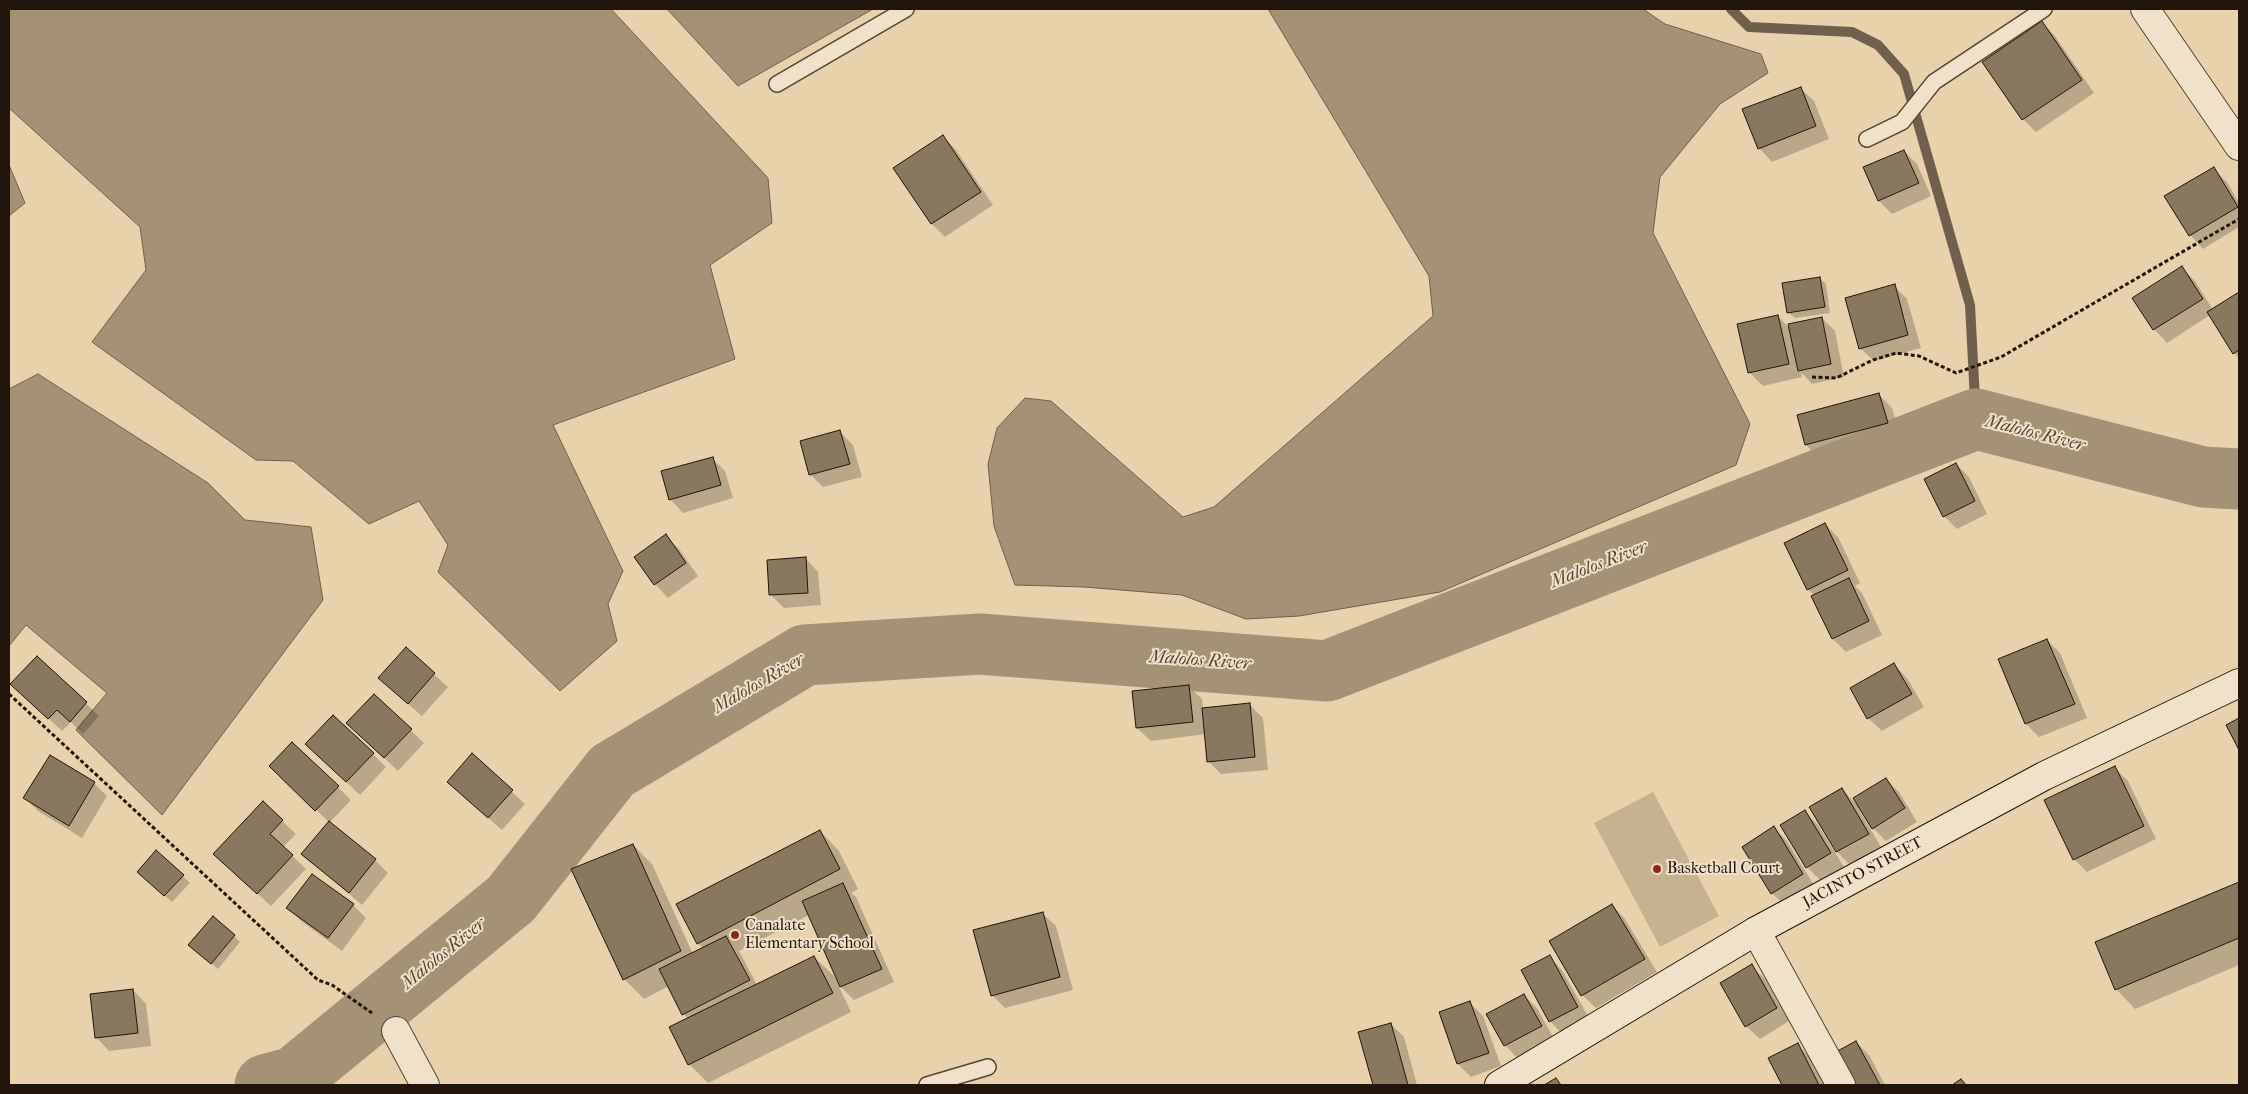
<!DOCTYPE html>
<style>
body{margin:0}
#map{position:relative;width:2248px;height:1094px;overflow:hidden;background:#e9d1ab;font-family:"IM FELL French Canon",serif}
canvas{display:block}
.frame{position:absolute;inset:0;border:10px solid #21150a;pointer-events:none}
</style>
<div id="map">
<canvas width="2248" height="1094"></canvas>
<div class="frame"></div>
</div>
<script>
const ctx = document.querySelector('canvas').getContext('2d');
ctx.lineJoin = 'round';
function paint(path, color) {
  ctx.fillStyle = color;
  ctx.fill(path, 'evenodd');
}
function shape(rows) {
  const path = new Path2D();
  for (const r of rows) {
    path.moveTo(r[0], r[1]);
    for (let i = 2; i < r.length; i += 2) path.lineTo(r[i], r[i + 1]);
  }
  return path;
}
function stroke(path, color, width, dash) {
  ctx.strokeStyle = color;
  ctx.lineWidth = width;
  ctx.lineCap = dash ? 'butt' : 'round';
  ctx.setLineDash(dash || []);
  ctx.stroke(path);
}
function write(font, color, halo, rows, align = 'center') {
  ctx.font = font + ' "IM FELL French Canon",serif';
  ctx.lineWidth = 4;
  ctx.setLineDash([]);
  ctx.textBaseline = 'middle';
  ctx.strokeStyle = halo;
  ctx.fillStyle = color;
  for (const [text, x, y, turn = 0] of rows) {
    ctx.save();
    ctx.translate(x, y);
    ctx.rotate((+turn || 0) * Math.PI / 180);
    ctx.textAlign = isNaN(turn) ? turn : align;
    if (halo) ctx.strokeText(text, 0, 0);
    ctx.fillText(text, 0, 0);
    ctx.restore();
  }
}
const green = shape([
 [1653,792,1719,916,1660,947,1594,823]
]);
const water = shape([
 [9,9,611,9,768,178,772,223,710,265,735,359,553,425,623,571,608,604,617,641,560,691,438,572,448,545,419,501,369,524,293,461,256,460,92,342,146,270,140,227,9,108,9,9],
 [667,9,873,9,738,86,667,9],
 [1268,9,1643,9,1665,24,1761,54,1768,73,1720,104,1660,177,1653,233,1750,424,1736,465,1440,592,1299,616,1246,619,1182,595,1084,587,1015,585,994,526,988,464,997,428,1025,398,1051,401,1183,517,1214,507,1433,316,1429,276,1268,9],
 [9,165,25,203,9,216,9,165],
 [38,374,208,483,245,520,311,527,323,600,162,815,76,730,107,693,26,625,9,646,9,389,38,374]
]);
const shadow = shape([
 [2042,23,2055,36,2094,93,2036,132,2023,119],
 [1800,88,1814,101,1829,139,1772,162,1759,148],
 [943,136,956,150,993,205,945,237,932,224],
 [1904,151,1917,164,1931,196,1892,214,1879,201],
 [2213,169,2227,182,2239,203,2239,227,2203,249,2190,235],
 [2182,268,2195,281,2213,310,2239,294,2239,359,2210,315,2167,343,2154,329],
 [1819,278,1826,284,1830,313,1795,318,1788,312],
 [1894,286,1907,299,1921,348,1874,361,1860,348],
 [1778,316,1790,329,1822,318,1835,331,1844,377,1812,384,1801,372,1802,377,1763,386,1750,373,1739,325],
 [1879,395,1892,408,1900,436,1819,458,1806,445],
 [840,432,853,445,862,477,823,487,810,474],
 [712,458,725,471,733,498,683,513,670,499],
 [1956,464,1969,477,1987,514,1957,529,1944,516],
 [1825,524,1838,537,1860,583,1855,586,1862,593,1882,635,1846,652,1833,639,1813,597,1815,596,1808,589],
 [666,536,679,549,698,576,668,598,655,584,635,558],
 [805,558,818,572,821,605,784,608,771,595],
 [2047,640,2060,653,2087,718,2039,737,2026,724,2000,660],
 [406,649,448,687,422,716,393,691],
 [37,657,99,716,83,734,71,722,62,731,25,697],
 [1894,665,1907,678,1924,707,1882,731,1868,718],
 [1188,686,1202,699,1203,709,1250,705,1263,718,1268,770,1221,774,1208,761,1206,734,1151,741,1137,728,1134,693],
 [374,695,424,743,398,771,361,736],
 [292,743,351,800,329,823,375,860,388,873,362,905,303,854,329,822,283,779],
 [373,754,386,767,360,795,320,757],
 [472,755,525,804,502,830,461,794],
 [2115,768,2128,781,2156,839,2087,872,2074,859],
 [1886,779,1899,792,1917,822,1886,841,1873,828,1860,807,1858,808,1881,847,1850,865,1837,852,1811,808,1842,789,1858,806],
 [94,783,107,796,82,838,38,811,25,798],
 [263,803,296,834,283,847,306,869,271,906,228,867],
 [1805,812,1818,825,1844,867,1820,880,1807,867,1782,825],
 [1774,828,1787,841,1815,887,1785,906,1772,893],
 [820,831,839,851,858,889,851,893,856,897,894,982,854,1000,840,986,809,915,739,951,757,985,814,957,834,976,851,1012,708,1083,689,1064,688,1019,684,1014,669,986,644,999,624,979,573,870,633,845,652,864,693,954,704,949,698,943],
 [156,852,190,883,172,902,145,878],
 [2239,883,2239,965,2135,1009,2116,989,2096,943],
 [353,905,366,918,342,951,301,921,288,908],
 [1612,905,1625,919,1657,972,1596,1008,1582,995,1551,942],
 [1042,913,1056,926,1073,990,1005,1008,992,995],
 [234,936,240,942,218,969,196,951],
 [1549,956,1562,970,1590,1020,1563,1035,1550,1021,1523,971],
 [1751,966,1765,979,1789,1021,1760,1039,1746,1026],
 [133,990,146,1004,151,1046,109,1051,96,1037],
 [1524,995,1537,1008,1554,1039,1518,1059,1505,1045,1488,1015],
 [1470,1003,1483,1016,1501,1066,1471,1077,1458,1064],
 [1391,1024,1404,1037,1417,1085,1374,1085,1359,1033],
 [1856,1042,1869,1055,1885,1085,1851,1085],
 [1797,1045,1811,1058,1824,1085,1783,1085,1770,1059]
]);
const stream = shape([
 [1731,9,1749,27,1852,32,1878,45,1904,74,1970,305,1976,419]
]);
const river = shape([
 [265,1085,294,1077,511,899,612,771,805,655,980,644,1327,671,1976,419,2203,477,2239,479]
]);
const building = shape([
 [2042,21,2082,80,2022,120,1982,62,2042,21],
 [1801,87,1816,126,1758,149,1742,109,1801,87],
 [943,135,981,192,931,224,893,168,943,135],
 [1904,150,1919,183,1878,201,1863,167,1904,150],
 [2214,167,2238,207,2189,236,2164,196,2214,167],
 [2182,266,2203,299,2153,330,2132,298,2182,266],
 [1820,277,1825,307,1787,313,1782,283,1820,277],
 [1895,284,1908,335,1859,349,1845,298,1895,284],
 [2239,292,2239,350,2233,354,2207,312,2239,292],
 [1778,315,1789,364,1748,373,1737,324,1778,315],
 [1822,317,1831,364,1798,371,1788,324,1822,317],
 [1879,393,1888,423,1805,445,1797,415,1879,393],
 [840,430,850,464,809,475,800,441,840,430],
 [713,457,721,485,669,500,661,471,713,457],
 [1956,463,1975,501,1943,517,1924,479,1956,463],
 [1825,523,1848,570,1807,590,1784,543,1825,523],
 [666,534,686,563,654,585,634,557,666,534],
 [806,557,808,593,769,595,767,560,806,557],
 [1849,578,1869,621,1832,639,1811,596,1849,578],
 [2047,639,2075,704,2025,724,1998,659,2047,639],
 [406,647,435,673,408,704,378,678,406,647],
 [37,656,87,702,70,722,57,710,48,719,10,684,37,656],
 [1894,663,1912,694,1867,719,1850,688,1894,663],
 [1189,685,1193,722,1136,728,1132,691,1189,685],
 [374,694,412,729,384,758,346,723,374,694],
 [1250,703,1255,757,1207,762,1202,708,1250,703],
 [333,715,374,753,346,782,305,744,333,715],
 [2239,718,2239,750,2226,725,2239,718],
 [292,742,339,786,315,811,269,766,292,742],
 [472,753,513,790,488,818,447,782,472,753],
 [50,755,95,782,69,826,23,798,50,755],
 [2115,766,2144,826,2073,860,2044,800,2115,766],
 [1886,778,1905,808,1872,829,1853,798,1886,778],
 [1842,788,1869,834,1836,852,1809,807,1842,788],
 [263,801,283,820,270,834,293,855,257,894,213,854,263,801],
 [1805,810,1831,853,1806,868,1780,825,1805,810],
 [329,821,376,859,349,893,301,854,329,821],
 [1774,826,1803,874,1771,894,1742,847,1774,826],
 [820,830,840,869,697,944,676,904,820,830],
 [633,844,681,951,623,980,571,869,633,844],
 [156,850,184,875,164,896,137,872,156,850],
 [312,874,354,904,328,938,286,908,312,874],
 [2239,882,2239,938,2115,990,2095,942,2239,882],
 [843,883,882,969,840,987,802,901,843,883],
 [1612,904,1645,959,1581,996,1549,941,1612,904],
 [1043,912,1060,977,991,996,973,930,1043,912],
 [213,916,235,935,211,964,188,945,213,916],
 [726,936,750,980,682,1015,659,969,726,936],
 [1550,955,1578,1007,1549,1022,1521,970,1550,955],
 [814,956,833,993,688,1065,669,1027,814,956],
 [1752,964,1777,1008,1745,1027,1720,983,1752,964],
 [133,989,138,1033,95,1038,90,994,133,989],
 [1524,994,1542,1026,1504,1046,1486,1014,1524,994],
 [1470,1001,1489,1053,1457,1064,1439,1012,1470,1001],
 [1391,1023,1408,1085,1373,1085,1358,1032,1391,1023],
 [1856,1041,1880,1085,1850,1085,1832,1054,1856,1041],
 [1798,1043,1819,1085,1782,1085,1768,1058,1798,1043],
 [1556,1078,1561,1085,1544,1085,1556,1078],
 [1961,1079,1966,1085,1952,1085,1961,1079]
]);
const path = shape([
 [1812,377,1836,378,1873,360,1896,353,1919,356,1956,373,2001,357,2239,219],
 [9,694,318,980,332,985,372,1013]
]);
const lane = shape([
 [777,84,906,9],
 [1867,139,1902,122,1934,82,2044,9],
 [927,1085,988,1067]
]);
const street = shape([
 [2145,9,2239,146],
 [1756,931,1841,1085],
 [396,1031,425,1085]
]);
const secondary = shape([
 [1499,1085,1756,931,2044,776,2239,683]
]);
const markers = [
 [1657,869,5,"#8f2418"],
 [735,935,5,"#8f2418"]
];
const poiNames = [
 ["Basketball Court",1667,869],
 ["Canalate",745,926],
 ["Elementary School",745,944]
];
const streetNames = [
 ["JACINTO STREET",1863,873,-28]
];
const waterNames = [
 ["Malolos River",2035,434,14],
 ["Malolos River",1599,565,-21],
 ["Malolos River",1200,661,4],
 ["Malolos River",759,684,-30],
 ["Malolos River",444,954,-39]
];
paint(green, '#c7b190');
paint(water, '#a59174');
stroke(water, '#705f4a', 1);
paint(shadow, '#0003');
stroke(stream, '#705f4a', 10);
stroke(river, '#a59174', 61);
paint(building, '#89775e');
stroke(building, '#21150a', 1);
stroke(lane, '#534432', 18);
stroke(street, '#534432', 30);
stroke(secondary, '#21150a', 30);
stroke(path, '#21150a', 3, [4, 2.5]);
stroke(lane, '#f1e1c8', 15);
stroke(street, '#f1e1c8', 28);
stroke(secondary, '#f1e1c8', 28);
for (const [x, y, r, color] of markers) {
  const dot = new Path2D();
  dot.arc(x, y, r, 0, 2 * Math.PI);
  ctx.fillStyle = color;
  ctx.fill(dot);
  stroke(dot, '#f1e1c8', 2);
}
write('16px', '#21150a', '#f1e1c8', poiNames, 'left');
write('16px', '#21150a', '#f1e1c8', streetNames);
write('italic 18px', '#564734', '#f1e1c8', waterNames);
</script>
